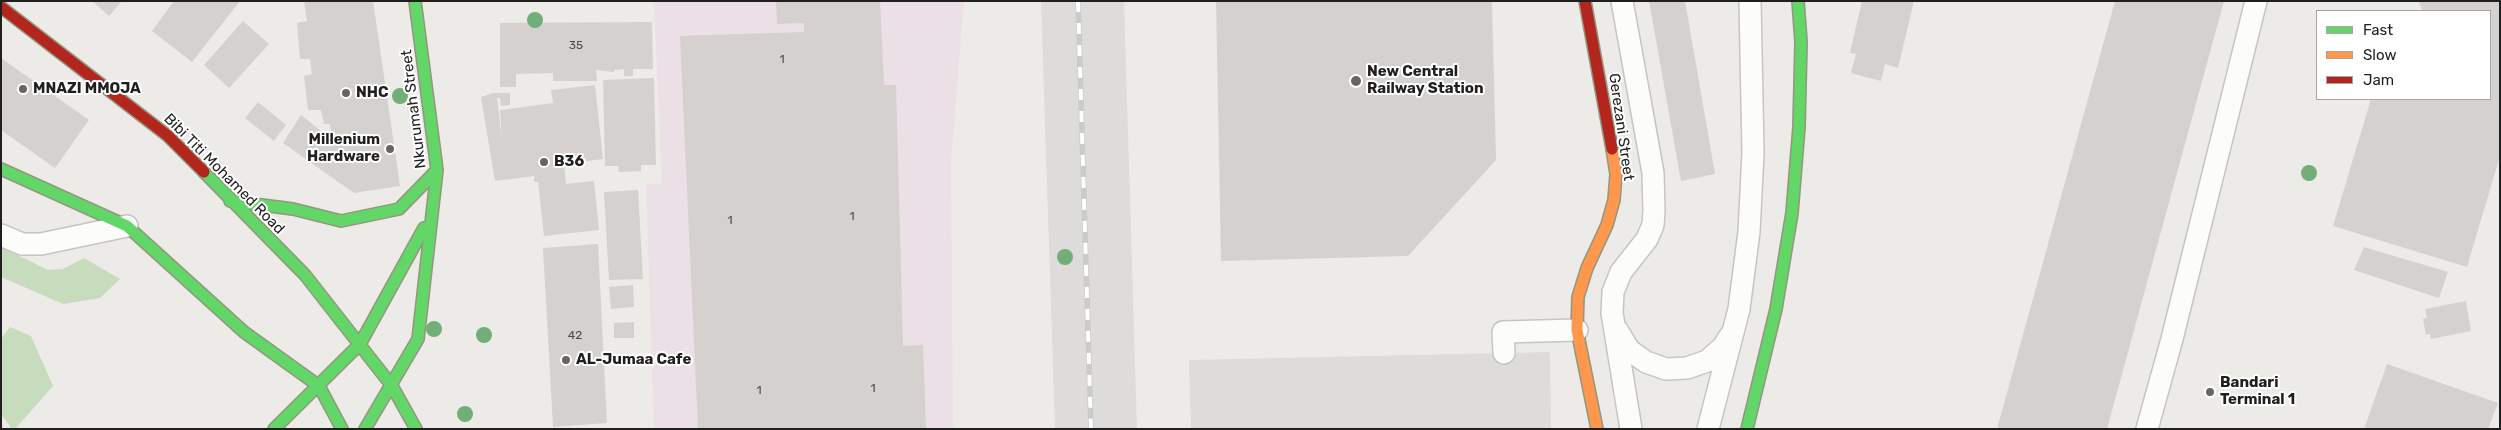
<!DOCTYPE html>
<style>
body{margin:0}
#map{position:relative;width:2501px;height:430px;overflow:hidden;background:#edebe7;font-family:Rubik,sans-serif}
canvas{display:block}
.frame{position:absolute;inset:0;border:2px solid #1f1f1f;pointer-events:none}
.legend{position:absolute;left:2316px;top:10px;width:175px;height:90px;box-sizing:border-box;background:#fff;border:1px solid #a5a5a5;margin:0;padding:6px 9px;list-style:none;font-size:15px;color:#1f1f1f}
.legend li{display:flex;align-items:center;gap:10px;height:25px}
.legend b{width:25px;border:1px solid #a5a5a5}
</style>
<div id="map">
<canvas width="2501" height="430"></canvas>
<div class="frame"></div>
<ul class="legend">
<li><b style="height:6px;background:#63d668"></b>Fast</li>
<li><b style="height:6px;background:#ff974d"></b>Slow</li>
<li><b style="height:6px;background:#b3261e"></b>Jam</li>
</ul>
</div>
<script>
const ctx = document.querySelector('canvas').getContext('2d');
ctx.lineJoin = 'round';
function paint(path, color) {
  ctx.fillStyle = color;
  ctx.fill(path, 'evenodd');
}
function shape(rows) {
  const path = new Path2D();
  for (const r of rows) {
    path.moveTo(r[0], r[1]);
    for (let i = 2; i < r.length; i += 2) path.lineTo(r[i], r[i + 1]);
  }
  return path;
}
function stroke(path, color, width, dash) {
  ctx.strokeStyle = color;
  ctx.lineWidth = width;
  ctx.lineCap = dash ? 'butt' : 'round';
  ctx.setLineDash(dash || []);
  ctx.stroke(path);
}
function write(font, color, halo, rows, align = 'center') {
  ctx.font = font + ' Rubik,sans-serif';
  ctx.lineWidth = 4;
  ctx.setLineDash([]);
  ctx.textBaseline = 'middle';
  ctx.strokeStyle = halo;
  ctx.fillStyle = color;
  for (const [text, x, y, turn = 0] of rows) {
    ctx.save();
    ctx.translate(x, y);
    ctx.rotate((+turn || 0) * Math.PI / 180);
    ctx.textAlign = isNaN(turn) ? turn : align;
    if (halo) ctx.strokeText(text, 0, 0);
    ctx.fillText(text, 0, 0);
    ctx.restore();
  }
}
const industrial = shape([
 [654,1,964,1,951,162,953,429,654,429,646,184,662,184]
]);
const forest = shape([
 [1,247,48,270,63,269,84,258,120,279,100,298,63,304,1,277],
 [10,327,31,336,53,386,15,429,12,429,1,414,1,339]
]);
const parking = shape([
 [1550,352,1551,429,1191,429,1189,360]
]);
const pier = shape([
 [1041,1,1124,1,1137,429,1055,429]
]);
const building = shape([
 [92,1,122,1,109,16],
 [174,1,240,1,192,62,152,31],
 [304,1,373,1,400,186,354,193,283,143,301,115,332,140,330,124,324,124,321,110,308,110,304,76,312,74,310,59,300,59,297,23,307,21],
 [776,1,880,1,884,85,896,85,903,346,923,345,926,429,698,429,680,36,804,32,804,23,777,24],
 [1216,1,1492,1,1496,160,1408,256,1221,261],
 [1649,1,1685,1,1715,174,1681,181],
 [1862,1,1914,1,1898,68,1885,64,1881,81,1851,73,1856,54,1850,53],
 [2115,1,2224,1,2107,429,1997,429],
 [2418,1,2500,1,2500,156,2467,267,2333,226,2371,99,2490,99,2490,11,2423,11],
 [243,21,269,44,229,88,204,65],
 [652,22,653,69,633,69,633,76,624,76,624,69,614,70,614,72,596,70,597,81,553,81,553,73,516,74,516,87,500,87,500,23],
 [1,58,89,120,55,168,1,130],
 [654,78,656,165,641,165,641,171,619,172,618,166,605,166,603,80],
 [595,85,603,159,564,164,566,184,594,181,599,230,544,236,538,182,534,182,534,176,495,181,481,97,493,93,510,93,510,105,501,106,500,98,497,98,502,141,500,110,553,103,551,90],
 [258,102,286,125,274,141,245,118],
 [638,190,643,279,609,280,604,192],
 [598,244,607,423,553,427,543,248],
 [2364,247,2448,272,2439,298,2354,270],
 [633,285,634,307,611,309,609,287],
 [2466,301,2471,331,2431,339,2430,334,2426,335,2423,319,2427,318,2425,309],
 [634,322,634,338,614,338,614,323],
 [2387,364,2498,403,2488,429,2364,429]
]);
const lane = shape([
 [1622,1,1653,173,1654,211,1653,225,1647,239,1621,272,1613,292,1612,313,1631,429],
 [1,235,22,244,41,244,127,226],
 [1617,330,1629,350,1646,362,1666,369,1687,368,1707,361,1723,347,1730,336],
 [1504,353,1503,332,1577,330],
 [1708,429,1739,309,1749,232,1753,153,1750,1],
 [2147,429,2172,339,2256,1]
]);
const fast = shape([
 [1,169,127,226,244,332,319,386,342,429],
 [204,172,305,275,392,386,416,429],
 [230,201,293,209,341,221,399,209,437,170],
 [274,429,360,344,424,228],
 [365,429,418,339,437,170,415,1],
 [1747,429,1776,309,1792,213,1799,127,1801,42,1798,1]
]);
const slow = shape([
 [1597,429,1577,330,1578,297,1587,268,1607,225,1614,200,1616,174,1612,149]
]);
const jam = shape([
 [1585,1,1612,149],
 [1,7,168,136,204,172]
]);
const rail = shape([
 [1078,1,1091,429]
]);
const trees = [
 [535,20],
 [400,96],
 [2309,173],
 [1065,257],
 [434,329],
 [484,335],
 [465,414]
];
const markers = [
 [1356,81,6,"#676665"],
 [23,89,5,"#676665"],
 [346,93,5,"#676665"],
 [390,149,5,"#676665"],
 [544,162,5,"#676665"],
 [566,360,5,"#676665"],
 [2210,392,5,"#676665"]
];
const numberNames = [
 ["35",576,46],
 ["1",782,60],
 ["1",852,217],
 ["1",730,221],
 ["42",575,336],
 ["1",873,389],
 ["1",759,391]
];
const poiNames = [
 ["New Central",1367,72],
 ["Railway Station",1367,89],
 ["MNAZI MMOJA",33,89],
 ["NHC",356,93],
 ["Millenium",380,140,"right"],
 ["Hardware",380,157,"right"],
 ["B36",554,162],
 ["AL-Jumaa Cafe",576,360],
 ["Bandari",2220,383],
 ["Terminal 1",2220,400]
];
const streetNames = [
 ["Nkurumah Street",414,109,-97],
 ["Gerezani Street",1621,127,82],
 ["Bibi Titi Mohamed Road",224,174,45]
];
paint(industrial, '#eae0e5');
paint(forest, '#c7dbbd');
paint(parking, '#dddcdb');
paint(pier, '#dddcda');
paint(building, '#d4d1ce');
stroke(lane, '#c6c5c3', 24);
stroke(fast, '#94967f', 14);
stroke(slow, '#94967f', 14);
stroke(jam, '#94967f', 14);
stroke(lane, '#fcfcfb', 21);
stroke(fast, '#63d668', 11);
stroke(slow, '#ff974d', 11);
stroke(jam, '#b3261e', 11);
stroke(rail, '#cbcbca', 5.5);
stroke(rail, '#fff', 4, [11]);
ctx.fillStyle = '#72ae77';
for (const [x, y] of trees) {
  ctx.beginPath();
  ctx.arc(x, y, 8, 0, 2 * Math.PI);
  ctx.fill();
}
for (const [x, y, r, color] of markers) {
  const dot = new Path2D();
  dot.arc(x, y, r, 0, 2 * Math.PI);
  ctx.fillStyle = color;
  ctx.fill(dot);
  stroke(dot, '#fff', 2);
}
write('12px', '#4c4c4b', null, numberNames);
write('bold 15px', '#1f1f1f', '#fff', poiNames, 'left');
write('15px', '#1f1f1f', '#fff', streetNames);
</script>
